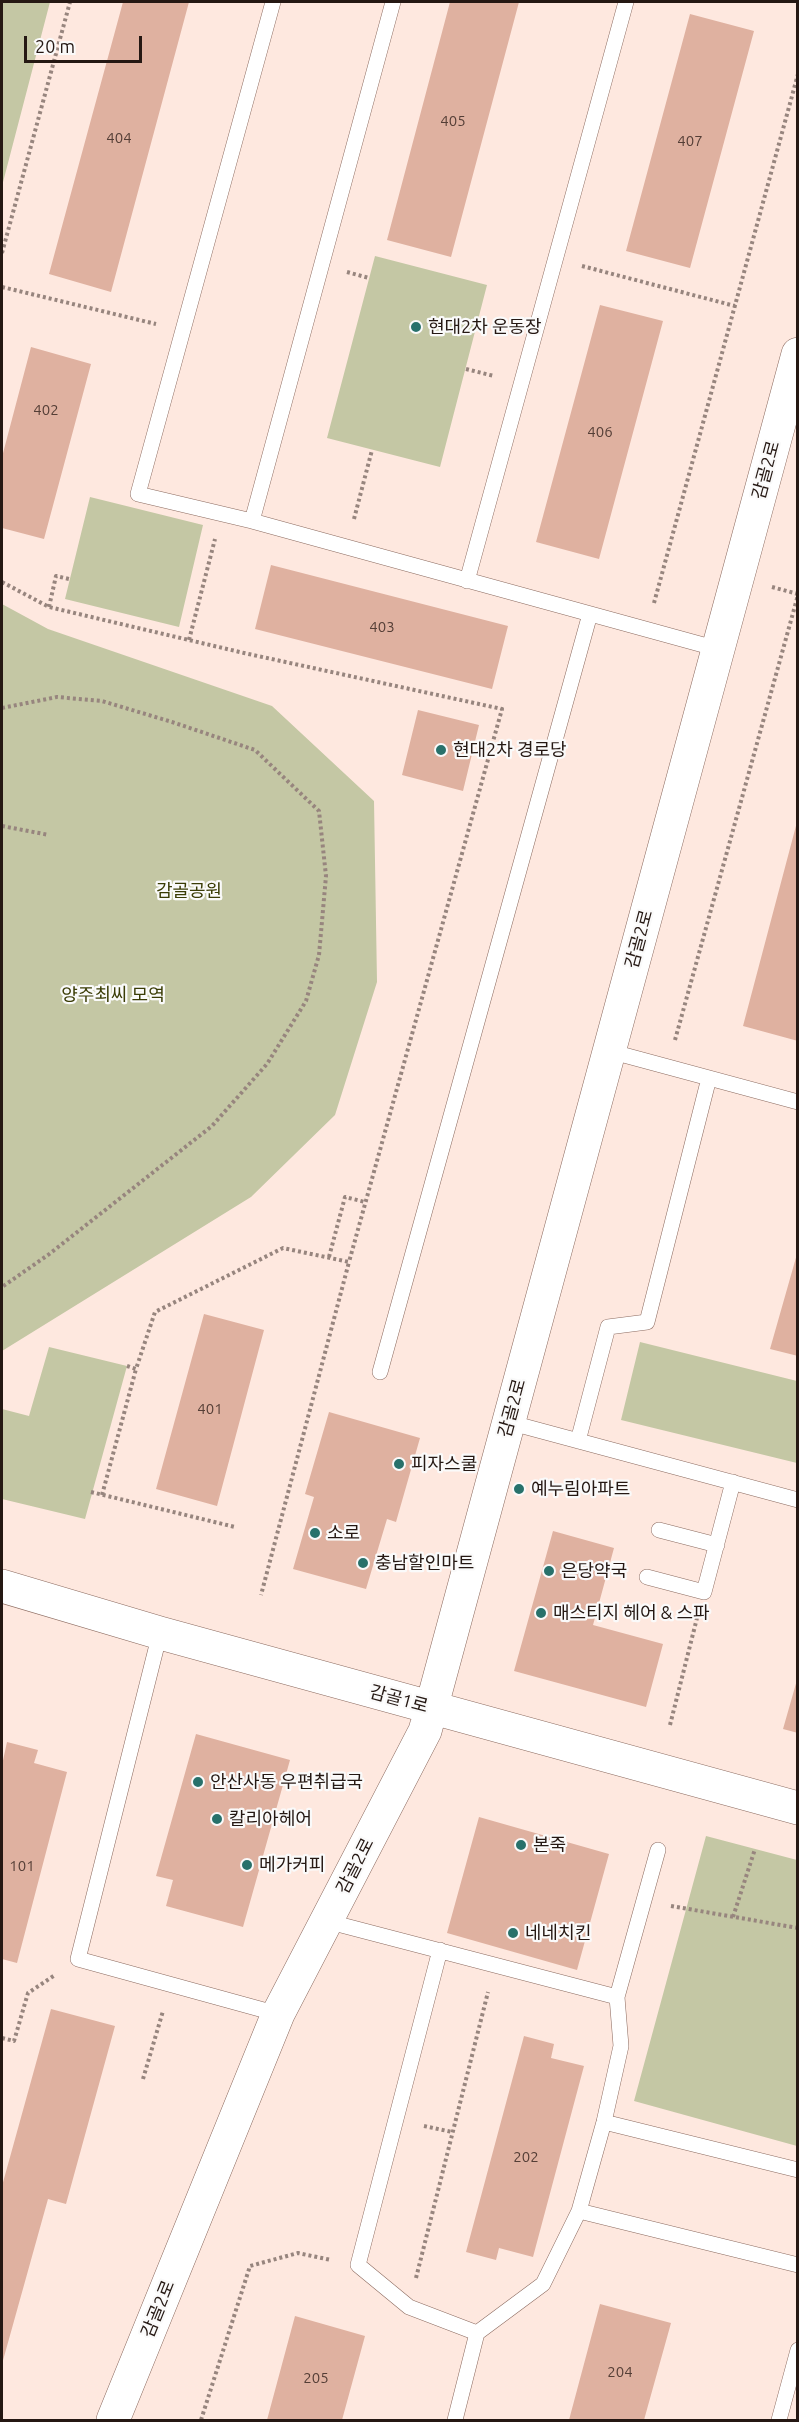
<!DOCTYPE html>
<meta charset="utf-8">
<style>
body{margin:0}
#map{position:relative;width:799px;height:2422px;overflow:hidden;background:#fee8df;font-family:Ubuntu,sans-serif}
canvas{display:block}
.frame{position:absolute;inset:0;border:3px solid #251813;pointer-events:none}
.scale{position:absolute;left:24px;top:36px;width:118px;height:27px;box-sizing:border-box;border:3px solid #251813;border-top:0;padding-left:8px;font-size:18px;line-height:21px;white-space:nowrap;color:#251813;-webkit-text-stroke:4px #fafafa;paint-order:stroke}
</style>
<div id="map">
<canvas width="799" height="2422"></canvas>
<div class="frame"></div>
<div class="scale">20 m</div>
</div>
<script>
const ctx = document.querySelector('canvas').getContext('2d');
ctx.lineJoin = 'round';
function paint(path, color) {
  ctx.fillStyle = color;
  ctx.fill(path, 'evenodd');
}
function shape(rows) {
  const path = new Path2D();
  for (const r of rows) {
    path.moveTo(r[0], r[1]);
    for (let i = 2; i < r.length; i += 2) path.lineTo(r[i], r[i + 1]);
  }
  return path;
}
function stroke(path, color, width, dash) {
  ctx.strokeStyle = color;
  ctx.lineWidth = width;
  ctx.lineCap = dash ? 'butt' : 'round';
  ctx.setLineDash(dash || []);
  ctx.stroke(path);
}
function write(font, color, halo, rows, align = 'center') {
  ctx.font = font + ' Ubuntu,"Noto Sans KR",sans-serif';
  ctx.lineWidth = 4.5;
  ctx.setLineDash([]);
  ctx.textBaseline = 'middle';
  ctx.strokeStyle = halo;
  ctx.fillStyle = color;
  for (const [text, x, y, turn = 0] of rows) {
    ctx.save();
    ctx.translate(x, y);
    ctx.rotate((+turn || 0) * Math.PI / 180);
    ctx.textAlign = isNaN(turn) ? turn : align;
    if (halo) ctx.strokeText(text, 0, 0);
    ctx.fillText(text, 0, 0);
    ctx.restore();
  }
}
const green = shape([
 [2,2,50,2,2,186],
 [375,256,487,285,440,467,327,438],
 [90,497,203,525,179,627,65,599],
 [2,604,48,629,272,706,374,801,377,982,335,1115,251,1197,2,1351],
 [640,1342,797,1381,797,1463,621,1420],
 [49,1347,127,1366,85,1519,2,1499,2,1409,29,1416],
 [706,1836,797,1860,797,2146,634,2101]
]);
const building = shape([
 [123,2,189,2,111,292,49,274],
 [450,2,519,2,451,257,387,240],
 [690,14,754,31,690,268,626,251],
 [600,305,663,321,599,559,536,542],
 [31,347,91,364,44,539,2,528,2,457],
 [271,565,508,626,492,689,255,629],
 [418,710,479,725,463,791,402,775],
 [797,822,798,822,798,1041,743,1026],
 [797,1254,798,1254,798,1356,770,1349],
 [204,1314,264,1330,217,1506,156,1489],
 [329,1412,420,1438,396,1522,387,1519,366,1589,293,1569,314,1497,305,1494],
 [553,1531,614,1548,593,1625,663,1644,646,1707,514,1671],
 [797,1680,798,1680,798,1733,783,1729],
 [196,1734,290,1760,243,1927,166,1906,173,1880,156,1876],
 [7,1742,38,1750,34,1763,67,1772,17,1963,2,1959,2,1765],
 [479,1817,609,1854,577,1970,447,1933],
 [51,2009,115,2026,66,2204,48,2199,2,2364,2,2186],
 [524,2036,554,2044,551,2058,584,2066,533,2257,499,2248,496,2260,466,2252],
 [600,2304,671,2323,644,2420,569,2420],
 [295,2316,365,2336,342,2420,267,2420]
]);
const path = shape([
 [2,253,70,2],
 [582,266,735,306],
 [347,272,369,278],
 [2,287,156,324],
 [466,369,494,376],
 [354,519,372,450],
 [2,582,49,607,244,653,502,709,349,1262],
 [772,587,798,594],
 [654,603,798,74],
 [49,607,56,576,69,579],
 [189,640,215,539],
 [2,708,57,697,102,701,172,722,255,750,319,811,326,876,319,955,306,1001,267,1064,212,1126,48,1255,2,1287],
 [2,826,49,835],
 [675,1040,798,595],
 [329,1257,345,1197,365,1202],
 [127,1366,136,1369,155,1312,283,1248,349,1262,261,1595],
 [91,1492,235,1527],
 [102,1495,136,1369],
 [670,1725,697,1618],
 [671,1906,798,1928],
 [733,1917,755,1849],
 [2,2038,14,2041,28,1993,55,1975],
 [143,2079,163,2011],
 [424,2126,452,2132],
 [416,2278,488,1992],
 [201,2420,250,2266,298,2253,331,2260]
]);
const lane = shape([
 [273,2,138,494,252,521,718,649],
 [252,521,393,2],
 [467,581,626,2],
 [609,1051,798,1102],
 [380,1372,590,614],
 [508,1422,798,1500],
 [578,1441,608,1327,647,1322,709,1078],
 [659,1530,717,1545],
 [647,1577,704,1592,733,1482],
 [160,1633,78,1959,278,2014],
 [326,1921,617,1997],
 [440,1950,358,2265,409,2307,477,2333],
 [604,2122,798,2170],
 [579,2211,798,2265],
 [455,2420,477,2333,543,2284,579,2211,604,2122,621,2046,617,1997,658,1850],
 [779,2420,798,2350]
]);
const secondary = shape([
 [2,1586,160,1633,798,1808],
 [113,2420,278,2014,425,1731,798,354]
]);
const markers = [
 [416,327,6,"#28716b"],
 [441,750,6,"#28716b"],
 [399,1464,6,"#28716b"],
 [519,1489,6,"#28716b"],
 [315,1533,6,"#28716b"],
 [363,1563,6,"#28716b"],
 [549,1571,6,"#28716b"],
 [541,1613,6,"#28716b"],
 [198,1782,6,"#28716b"],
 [217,1819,6,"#28716b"],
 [521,1845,6,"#28716b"],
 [247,1865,6,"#28716b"],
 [513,1933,6,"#28716b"]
];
const numberNames = [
 ["405",453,121],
 ["404",119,138],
 ["407",690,141],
 ["402",46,410],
 ["406",600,432],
 ["403",382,627],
 ["401",210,1409],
 ["101",22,1866],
 ["202",526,2157],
 ["204",620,2372],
 ["205",316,2378]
];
const poiNames = [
 ["현대2차 운동장",428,327],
 ["현대2차 경로당",453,750],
 ["피자스쿨",411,1464],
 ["예누림아파트",531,1489],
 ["소로",327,1533],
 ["충남할인마트",375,1563],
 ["은당약국",561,1571],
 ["매스티지 헤어 & 스파",553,1613],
 ["안산사동 우편취급국",210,1782],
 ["칼리아헤어",229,1819],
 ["본죽",533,1845],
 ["메가커피",259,1865],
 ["네네치킨",525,1933]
];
const streetNames = [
 ["감골2로",766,470,-75],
 ["감골2로",639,939,-75],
 ["감골2로",512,1408,-75],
 ["감골1로",399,1699,15],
 ["감골2로",355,1866,-63],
 ["감골2로",158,2309,-68]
];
const parkNames = [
 ["감골공원",189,891],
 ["양주최씨 모역",113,995]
];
paint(green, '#c4c7a4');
paint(building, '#dfb1a0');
stroke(lane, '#8c6b60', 16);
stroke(secondary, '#8c6b60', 34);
stroke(path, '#97857e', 4, [3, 3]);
stroke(lane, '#fff', 15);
stroke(secondary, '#fff', 33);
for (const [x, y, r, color] of markers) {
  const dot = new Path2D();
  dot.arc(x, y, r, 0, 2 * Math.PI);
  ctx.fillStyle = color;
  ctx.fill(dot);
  stroke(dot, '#fafafa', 2);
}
write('15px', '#543e36', null, numberNames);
write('18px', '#251813', '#fafafa', poiNames, 'left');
write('18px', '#251813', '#fafafa', streetNames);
write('18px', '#3a3c05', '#fafafa', parkNames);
</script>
